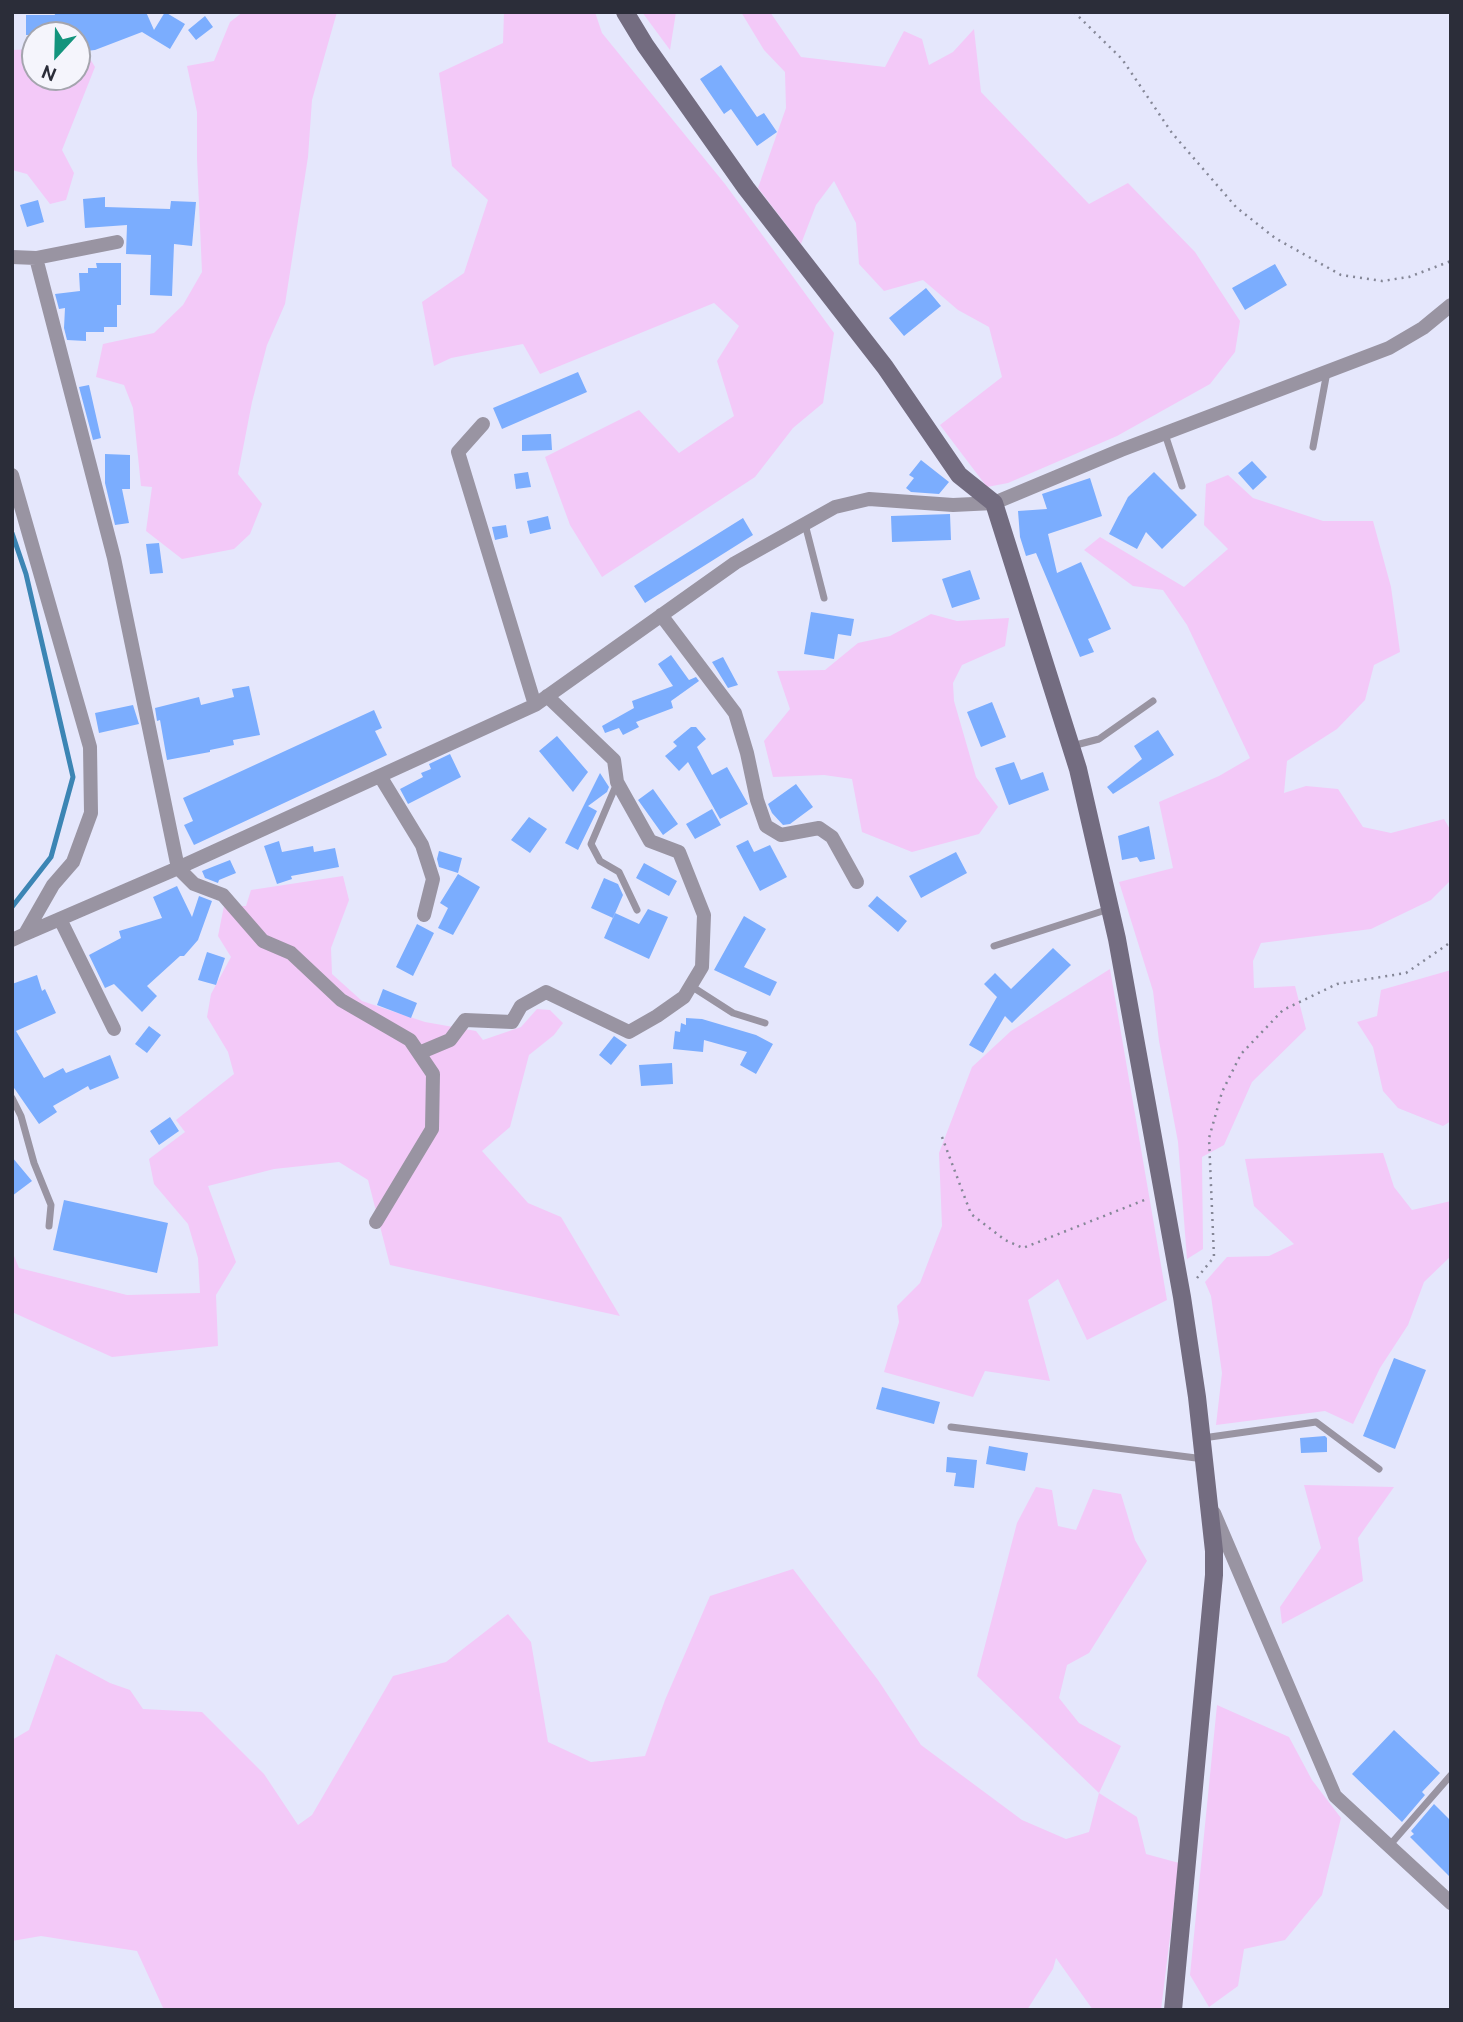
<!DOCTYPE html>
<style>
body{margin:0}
#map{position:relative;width:1463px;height:2022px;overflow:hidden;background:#e5e7fc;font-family:Ubuntu,sans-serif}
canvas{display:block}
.frame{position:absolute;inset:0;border:14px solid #2b2d39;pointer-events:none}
.north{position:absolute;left:21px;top:21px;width:70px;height:70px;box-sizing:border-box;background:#f5f5fc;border:2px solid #a4a5ae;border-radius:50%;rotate:202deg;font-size:19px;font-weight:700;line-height:28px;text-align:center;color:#2b2d39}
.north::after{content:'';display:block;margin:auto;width:24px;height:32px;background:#13947d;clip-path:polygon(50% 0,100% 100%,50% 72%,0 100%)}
</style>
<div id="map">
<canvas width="1463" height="2022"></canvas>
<div class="frame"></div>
<div class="north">N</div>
</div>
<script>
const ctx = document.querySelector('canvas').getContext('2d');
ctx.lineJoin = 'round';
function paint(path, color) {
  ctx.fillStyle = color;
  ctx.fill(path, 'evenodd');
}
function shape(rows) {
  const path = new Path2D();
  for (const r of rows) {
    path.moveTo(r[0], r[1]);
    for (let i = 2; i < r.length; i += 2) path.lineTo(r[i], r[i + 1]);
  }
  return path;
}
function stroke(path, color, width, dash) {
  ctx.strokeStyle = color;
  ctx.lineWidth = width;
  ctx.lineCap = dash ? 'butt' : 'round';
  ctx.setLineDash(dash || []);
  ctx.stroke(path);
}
const green = shape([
 [243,12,337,12,312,100,308,157,285,304,267,345,252,402,238,474,262,504,250,534,234,549,182,559,146,531,152,487,141,486,133,408,124,385,96,377,103,344,154,333,183,305,202,272,197,159,197,112,187,66,214,61,230,22],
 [504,12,595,12,602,33,725,184,834,333,823,403,793,428,755,477,602,577,570,525,545,457,639,410,679,453,734,416,717,361,739,326,714,303,540,374,523,344,451,358,434,366,422,302,464,273,488,200,452,166,439,73,503,43],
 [642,12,676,12,670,50],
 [741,12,770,12,801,57,885,67,904,31,922,39,929,65,953,52,974,29,981,92,1089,204,1128,183,1195,252,1240,321,1235,352,1210,384,1117,436,1008,483,987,487,940,425,1002,377,989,327,958,310,923,280,884,291,859,264,856,223,834,181,816,205,801,244,758,188,786,108,785,72,764,50],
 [35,49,35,77,77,77,77,58,89,57,95,67,62,150,74,173,66,200,50,204,27,174,12,170,12,50],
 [1228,475,1253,498,1323,521,1373,521,1391,587,1400,652,1374,665,1365,700,1337,729,1287,761,1284,793,1306,786,1338,789,1363,827,1391,833,1444,819,1451,831,1451,880,1431,900,1371,929,1261,943,1253,961,1254,988,1295,986,1306,1029,1252,1082,1224,1145,1202,1157,1203,1249,1187,1259,1178,1142,1159,1041,1153,991,1119,882,1173,868,1159,802,1219,776,1250,758,1187,625,1163,590,1133,586,1084,550,1100,537,1184,587,1228,549,1204,525,1206,484],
 [931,614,957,621,1009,618,1005,646,962,665,953,683,954,701,976,777,998,807,979,834,912,852,862,832,852,779,824,775,773,777,764,741,790,709,777,671,825,670,858,643,890,636],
 [343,876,349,900,331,948,332,974,362,1001,425,1022,476,1031,483,1040,521,1027,537,1009,550,1010,563,1023,554,1035,529,1055,510,1127,482,1151,528,1203,561,1217,620,1316,390,1265,368,1180,339,1162,274,1169,208,1186,236,1262,216,1295,218,1346,112,1357,12,1312,12,1251,19,1268,127,1295,200,1293,198,1258,188,1224,154,1184,149,1159,185,1132,176,1120,234,1074,228,1052,207,1017,211,994,231,957,218,936,224,906,246,906,251,890],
 [1110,969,1167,1300,1087,1340,1058,1279,1028,1300,1050,1381,985,1371,973,1397,884,1372,899,1322,897,1306,920,1283,942,1226,939,1153,972,1067,1011,1031],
 [1451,970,1451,1121,1443,1126,1398,1108,1383,1091,1373,1047,1357,1022,1377,1016,1381,990],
 [1383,1153,1394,1187,1412,1210,1451,1201,1451,1256,1424,1282,1408,1325,1380,1368,1353,1424,1325,1411,1216,1425,1222,1373,1211,1296,1205,1282,1227,1257,1269,1256,1294,1244,1254,1206,1245,1159],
 [1304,1485,1394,1487,1358,1538,1363,1581,1282,1624,1280,1607,1321,1548],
 [1036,1487,1052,1490,1058,1526,1076,1530,1093,1489,1121,1494,1135,1540,1147,1561,1089,1653,1067,1665,1059,1698,1079,1723,1121,1746,1099,1793,1137,1817,1146,1854,1179,1863,1161,2010,1093,2010,1056,1958,1053,1969,1027,2010,164,2010,137,1951,41,1936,12,1941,12,1740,29,1730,56,1654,110,1683,130,1690,143,1709,202,1712,264,1774,298,1825,312,1815,393,1676,446,1662,508,1614,531,1642,548,1742,591,1762,645,1756,665,1700,710,1596,793,1569,878,1680,921,1745,1022,1820,1066,1839,1089,1832,1099,1793,977,1676,1017,1523],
 [1217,1705,1289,1737,1312,1780,1341,1818,1322,1895,1285,1940,1244,1949,1238,1986,1209,2007,1190,1975]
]);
const stream = shape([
 [12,533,26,574,73,777,51,857,12,907]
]);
const building = shape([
 [54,12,146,12,154,30,165,12,185,24,170,49,142,32,95,50,77,52,77,35,26,35,26,15,55,15],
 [205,16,213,27,196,40,188,30],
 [721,65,757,117,764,113,777,132,757,146,731,109,724,114,700,79],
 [105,197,105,207,170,209,171,201,196,202,192,246,174,244,172,296,150,295,151,255,126,254,127,225,85,228,83,199],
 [38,200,44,222,27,227,20,205],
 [96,263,121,263,121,305,117,305,117,327,104,327,104,332,86,332,86,341,67,340,64,328,65,308,59,309,55,294,80,291,79,273,88,273,88,268,97,268],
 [1275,264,1287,285,1245,310,1232,288],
 [926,288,941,306,904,336,889,318],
 [578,372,587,392,502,429,493,408],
 [89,385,101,438,93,440,79,387],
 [551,434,552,450,522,451,522,435],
 [105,454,130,455,130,489,122,489,129,523,115,525,105,483],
 [921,460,949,482,939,494,911,492,906,488,914,478,909,475],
 [1252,461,1267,477,1253,490,1238,473],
 [528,472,531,487,516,489,514,474],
 [1154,472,1197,515,1162,549,1146,532,1137,549,1109,534,1128,497],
 [1090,478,1102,516,1048,534,1057,573,1081,562,1111,629,1088,639,1094,652,1080,657,1036,553,1026,556,1020,537,1018,511,1047,509,1042,494],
 [950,514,951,540,892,542,891,516],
 [548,516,551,529,530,534,527,521],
 [743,518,753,535,645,603,634,586],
 [506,525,508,537,495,540,492,527],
 [159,543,163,573,150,574,146,544],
 [970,570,980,599,952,608,942,579],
 [811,612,854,619,851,636,838,634,834,659,804,654],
 [671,655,689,680,696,677,699,681,671,701,673,708,636,722,639,727,623,735,619,728,605,733,602,726,634,708,632,701,673,686,658,664],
 [723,657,738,685,728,688,712,662],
 [249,686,260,735,233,740,234,745,210,750,210,752,167,760,160,720,157,721,155,708,199,697,201,705,234,697,232,689],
 [992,702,1006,737,981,747,967,712],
 [133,705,139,724,99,733,95,713],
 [374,710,382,728,375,731,387,755,194,845,184,825,193,821,183,798],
 [691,727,696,727,706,739,697,747,712,775,727,767,748,804,720,819,688,762,679,771,665,756,677,746,673,742],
 [1158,730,1174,755,1113,794,1107,787,1142,759,1134,746],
 [557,736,588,772,573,792,539,751],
 [450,754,461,777,408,804,400,789,423,777,421,773,431,769,429,764],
 [1014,762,1021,780,1043,772,1049,790,1009,805,995,768],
 [600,773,609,787,607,792,588,806,597,811,578,850,565,843],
 [796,784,813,807,790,824,783,825,772,813,768,804],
 [653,789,678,824,663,835,638,800],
 [712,809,721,825,695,839,686,824],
 [529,817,547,829,530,853,511,840],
 [1149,826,1155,859,1140,862,1137,857,1122,860,1118,836],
 [748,840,754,852,770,845,787,877,760,891,736,846],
 [279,841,282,852,313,846,314,852,335,848,339,867,291,876,292,879,277,884,264,846],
 [439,851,462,858,458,873,439,867,437,859],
 [956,852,967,873,921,898,909,876],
 [230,860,236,873,219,880,218,883,205,878,202,871],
 [644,863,677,881,669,896,636,878],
 [458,874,480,887,453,935,438,928,448,908,440,903],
 [604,878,618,884,623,895,613,918,591,908],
 [177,886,192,917,199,896,212,901,198,940,184,956,180,956,147,986,157,996,142,1012,114,984,105,988,89,955,121,938,119,931,162,918,153,897],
 [877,896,907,921,898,932,868,906],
 [648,909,668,917,649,959,604,938,615,913,639,924],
 [744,916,766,929,744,967,777,982,770,996,714,970],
 [417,924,434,933,413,976,396,967],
 [1053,948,1071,965,1012,1023,1005,1016,983,1053,969,1045,997,997,984,984,995,973,1011,989],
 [207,952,225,958,216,985,198,980],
 [37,975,42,991,45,989,56,1013,16,1031,44,1078,63,1068,66,1073,110,1055,119,1078,90,1090,88,1086,53,1106,57,1112,39,1124,12,1085,12,984],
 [383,989,417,1003,411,1018,377,1005],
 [686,1018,702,1019,756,1035,773,1044,756,1074,740,1065,747,1052,704,1040,703,1052,673,1049,675,1031,680,1032,681,1023,686,1025],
 [149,1026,161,1035,147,1053,135,1044],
 [614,1036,627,1045,611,1065,599,1055],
 [672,1063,673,1084,641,1086,639,1065],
 [170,1117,179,1131,159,1145,150,1131],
 [12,1157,32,1181,12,1196],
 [64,1200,168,1223,157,1273,53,1250],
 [1394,1358,1426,1370,1395,1449,1363,1436],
 [882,1387,940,1402,934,1424,876,1409],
 [1325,1436,1327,1438,1327,1452,1301,1453,1300,1438],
 [989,1446,1028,1453,1025,1471,986,1464],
 [947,1457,977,1460,974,1488,954,1486,956,1473,946,1472],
 [1394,1730,1440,1773,1422,1792,1425,1795,1402,1822,1352,1774],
 [1434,1804,1451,1821,1451,1878,1410,1837,1414,1834,1411,1831]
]);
const path = shape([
 [1074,12,1122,59,1172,133,1236,207,1275,238,1341,275,1382,281,1409,277,1451,261],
 [942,1137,971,1214,1005,1240,1023,1248,1147,1199],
 [1197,1278,1214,1257,1209,1138,1222,1092,1241,1054,1283,1010,1337,984,1406,973,1451,942]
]);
const lane = shape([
 [1165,434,1182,486],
 [1313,447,1327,372],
 [805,524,824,598],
 [1072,746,1099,739,1153,701],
 [617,783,591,844,600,861,619,872,637,910],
 [994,946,1109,909],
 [691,986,733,1013,765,1023],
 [12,1098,21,1116,34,1163,51,1205,49,1226],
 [951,1427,1204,1459],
 [1203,1438,1316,1422,1379,1469],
 [1389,1846,1451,1775]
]);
const street = shape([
 [12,257,36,258,114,558,178,868,194,884,223,895,263,941,291,953,341,1000,410,1040,433,1074,432,1129,376,1222],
 [36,258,117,242],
 [483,424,458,452,535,705],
 [12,475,90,747,91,813,73,862,53,885,25,934,12,940],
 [661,615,735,713,747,753,757,800,766,826,781,835,819,828,832,837,857,882],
 [380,776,422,845,433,879,424,915],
 [60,919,114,1029],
 [25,934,178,868,535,705,735,563,835,507,869,499,953,505,994,503,1121,450,1389,348,1423,328,1451,305],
 [419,1053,450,1040,465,1020,512,1022,521,1006,546,992,629,1032,657,1016,684,997,702,967,704,915,679,852,650,841,617,782,614,760,547,696],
 [1214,1513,1335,1796,1451,1903]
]);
const secondary = shape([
 [625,12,645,45,746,188,885,367,959,475,994,503,1078,769,1117,939,1182,1297,1197,1397,1214,1551,1214,1575,1173,2010]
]);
paint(green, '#f3c9f8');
stroke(stream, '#3c85b4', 5);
paint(building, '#7badfe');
stroke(path, '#858797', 2.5, [2, 5]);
stroke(lane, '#9994a2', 7);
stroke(street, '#9994a2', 14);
stroke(secondary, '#736c80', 18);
</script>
